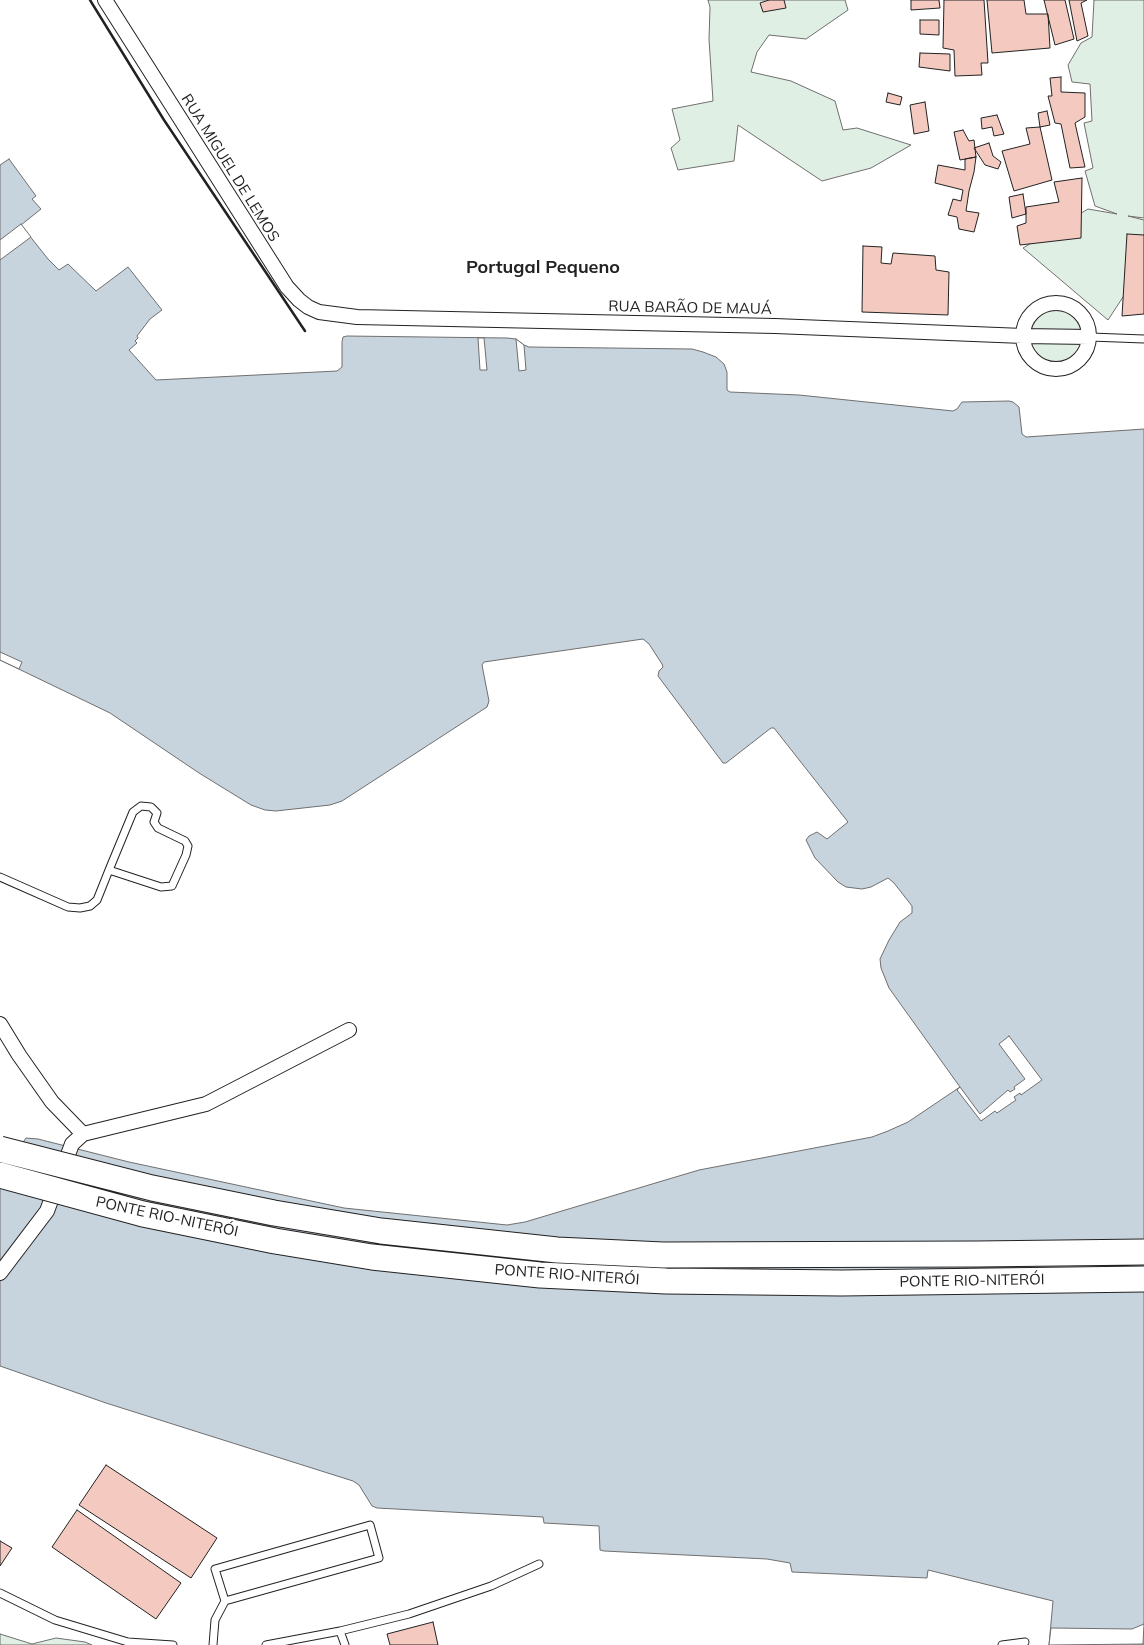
<!DOCTYPE html>
<meta charset="utf-8">
<style>
body{margin:0}
canvas{display:block;background:#fff}
</style>
<canvas width="1144" height="1645"></canvas>
<script>
const ctx = document.querySelector('canvas').getContext('2d');
ctx.lineJoin = 'round';
function paint(path, color) {
  ctx.fillStyle = color;
  ctx.fill(path, 'evenodd');
}
function shape(rows) {
  const path = new Path2D();
  for (const r of rows) {
    if (r.length === 3) {
      path.moveTo(r[0] + r[2], r[1]);
      path.arc(r[0], r[1], r[2], 0, 2 * Math.PI);
      continue;
    }
    path.moveTo(r[0], r[1]);
    for (let i = 2; i < r.length; i += 2) path.lineTo(r[i], r[i + 1]);
  }
  return path;
}
function stroke(path, color, width, dash) {
  ctx.strokeStyle = color;
  ctx.lineWidth = width;
  ctx.lineCap = dash ? 'butt' : 'round';
  ctx.setLineDash(dash || []);
  ctx.stroke(path);
}
function write(font, color, halo, rows, align = 'center') {
  ctx.font = font + ' Mulish,sans-serif';
  ctx.lineWidth = 4;
  ctx.setLineDash([]);
  ctx.textBaseline = 'middle';
  ctx.strokeStyle = halo;
  ctx.fillStyle = color;
  for (const [text, x, y, turn = 0] of rows) {
    ctx.save();
    ctx.translate(x, y);
    ctx.rotate((+turn || 0) * Math.PI / 180);
    ctx.textAlign = isNaN(turn) ? turn : align;
    if (halo) ctx.strokeText(text, 0, 0);
    ctx.fillText(text, 0, 0);
    ctx.restore();
  }
}
const green = shape([
 [708,0,845,0,848,10,806,39,769,35,757,52,751,72,791,81,835,101,843,130,857,128,911,145,871,168,822,181,738,125,734,161,678,170,671,148,680,140,672,109,713,101,709,39,710,7,708,0],
 [1094,0,1144,0,1144,218,1128,216,1144,220,1144,265,1108,320,1023,248,1088,209,1117,214,1095,206,1085,171,1093,168,1084,123,1092,121,1090,84,1072,82,1068,65,1081,43,1092,37,1094,0],
 [1050,307,1062,307,1072,310,1080,318,1085,326,1086,334,1027,333,1033,317,1041,310,1050,307],
 [1027,339,1086,340,1085,347,1080,355,1071,362,1061,366,1049,366,1040,362,1032,355,1027,339],
 [0,1634,32,1644,56,1638,85,1642,92,1645,0,1645,0,1634]
]);
const water = shape([
 [9,159,36,196,32,199,41,209,21,225,48,259,59,270,68,264,96,291,128,267,162,310,150,319,137,336,138,338,135,341,137,343,129,350,156,380,337,371,342,367,342,342,343,337,347,336,507,338,516,339,524,345,529,347,692,349,703,352,716,357,724,364,727,372,727,390,730,392,799,395,953,411,957,409,962,402,1009,401,1013,402,1019,407,1022,434,1026,437,1144,429,1144,1645,1049,1645,1053,1601,928,1570,927,1578,792,1572,790,1563,767,1559,604,1551,600,1550,599,1526,544,1523,543,1517,377,1508,372,1506,359,1485,353,1481,106,1403,0,1366,0,1175,26,1138,38,1139,129,1162,344,1208,507,1225,525,1222,699,1170,872,1137,888,1131,908,1122,960,1087,889,988,881,968,880,959,889,940,900,922,912,913,912,906,894,883,888,878,871,887,862,889,846,887,838,882,815,858,806,840,809,836,817,832,827,839,848,822,774,728,771,728,726,763,723,763,658,676,659,671,663,667,662,664,649,644,643,639,484,662,482,665,489,701,487,707,342,801,330,805,276,811,265,810,251,805,199,773,110,713,0,660,0,165,9,159]
]);
const pier = shape([
 [21,224,31,237,0,260,0,240,21,224],
 [478,338,484,338,487,370,480,370,478,338],
 [516,339,524,345,526,370,519,371,516,339],
 [0,652,22,662,19,669,0,660,0,652],
 [1009,1036,1042,1080,1021,1095,1020,1093,1014,1097,1016,1100,997,1113,995,1111,981,1121,957,1090,960,1087,980,1114,1008,1090,1010,1092,1015,1089,1014,1087,1025,1079,999,1044,1009,1036],
 [1144,1624,1143,1644,1049,1645,1051,1628,1132,1629,1144,1624]
]);
const building = shape([
 [769,0,784,0,786,8,763,12,760,3,769,0],
 [911,0,939,0,940,8,911,10,911,0],
 [944,0,984,0,988,63,981,63,982,75,955,76,954,50,943,48,944,0],
 [987,0,1024,0,1026,14,1048,14,1050,48,992,53,987,0],
 [1044,0,1065,0,1074,39,1055,45,1044,0],
 [1069,0,1087,0,1081,3,1088,36,1077,41,1069,0],
 [920,20,939,20,939,35,920,34,920,20],
 [920,53,950,54,950,71,919,67,920,53],
 [1061,77,1061,92,1085,93,1085,117,1075,123,1085,167,1070,168,1061,124,1055,123,1048,96,1052,96,1050,78,1061,77],
 [888,93,902,97,900,105,886,102,888,93],
 [925,102,929,131,914,134,910,105,925,102],
 [1047,111,1050,125,1040,127,1038,113,1047,111],
 [997,115,1004,134,994,136,992,127,982,129,981,118,997,115],
 [1040,127,1052,180,1014,191,1002,151,1030,144,1026,128,1040,127],
 [963,130,969,141,974,140,976,157,960,160,954,132,963,130],
 [989,143,993,156,1001,162,998,169,985,165,974,148,989,143],
 [976,157,974,172,969,191,966,211,979,213,974,232,959,229,957,217,948,215,953,199,961,201,963,190,935,183,938,165,965,170,965,159,976,157],
 [1082,178,1081,238,1020,245,1017,226,1026,223,1026,207,1059,202,1054,182,1082,178],
 [1023,194,1026,214,1012,218,1009,197,1023,194],
 [1127,234,1144,235,1144,314,1122,316,1127,234],
 [863,246,882,247,881,263,891,264,893,253,935,256,936,270,949,272,948,315,862,312,863,246],
 [106,1465,217,1538,191,1578,79,1505,106,1465],
 [77,1510,181,1583,156,1619,52,1547,77,1510],
 [0,1541,12,1548,0,1566,0,1541],
 [433,1622,438,1645,390,1645,387,1634,433,1622]
]);
const lane = shape([
 [1090,337,1144,339],
 [0,877,68,907,80,908,90,906,97,900,109,870,133,812,141,806,151,807,157,813,154,822,158,828,185,841,188,846,186,855,172,886,161,887,109,870],
 [0,1593,55,1620,128,1642,173,1645],
 [340,1631,345,1645],
 [213,1645,215,1620,225,1601,215,1569,370,1525,379,1558,225,1601],
 [266,1645,340,1631,409,1614,491,1586,539,1564],
 [1002,1645,1025,1642]
]);
const street = shape([
 [105,0,287,287,299,300,308,307,319,312,357,317,775,326,1023,336,1090,337],
 [1056,336,33],
 [0,1024,19,1055,52,1102,83,1134],
 [0,1273,47,1211,72,1144,83,1134,206,1104,349,1030]
]);
const highwayBridge = shape([
 [0,1149,152,1188,274,1213,381,1231,557,1250,663,1255,977,1254,1144,1252],
 [0,1175,143,1214,275,1241,372,1257,540,1275,666,1281,841,1283,1144,1279]
]);
const wall = shape([
 [90,0,164,120,305,331]
]);
const streetNames = [
 ["RUA MIGUEL DE LEMOS",230,168,58],
 ["RUA BARÃO DE MAUÁ",690,308,1],
 ["PONTE RIO-NITERÓI",167,1217,12],
 ["PONTE RIO-NITERÓI",567,1275,4],
 ["PONTE RIO-NITERÓI",972,1281,-1]
];
const quarterNames = [
 ["Portugal Pequeno",543,268]
];
paint(green, '#e0efe3');
stroke(green, '#6f6f6f', 1);
paint(water, '#c7d3dd');
stroke(water, '#6f6f6f', 1);
paint(pier, '#fff');
stroke(pier, '#6f6f6f', 1);
paint(building, '#f3c9c0');
stroke(building, '#222', 1);
stroke(lane, '#222', 9);
stroke(street, '#222', 16);
stroke(lane, '#fff', 7);
stroke(street, '#fff', 14);
stroke(highwayBridge, '#222', 27, []);
stroke(highwayBridge, '#fff', 25);
stroke(wall, '#222', 2.5);
write('15px', '#222', '#fff', streetNames);
write('bold 18px', '#222', '#fff', quarterNames);
</script>
